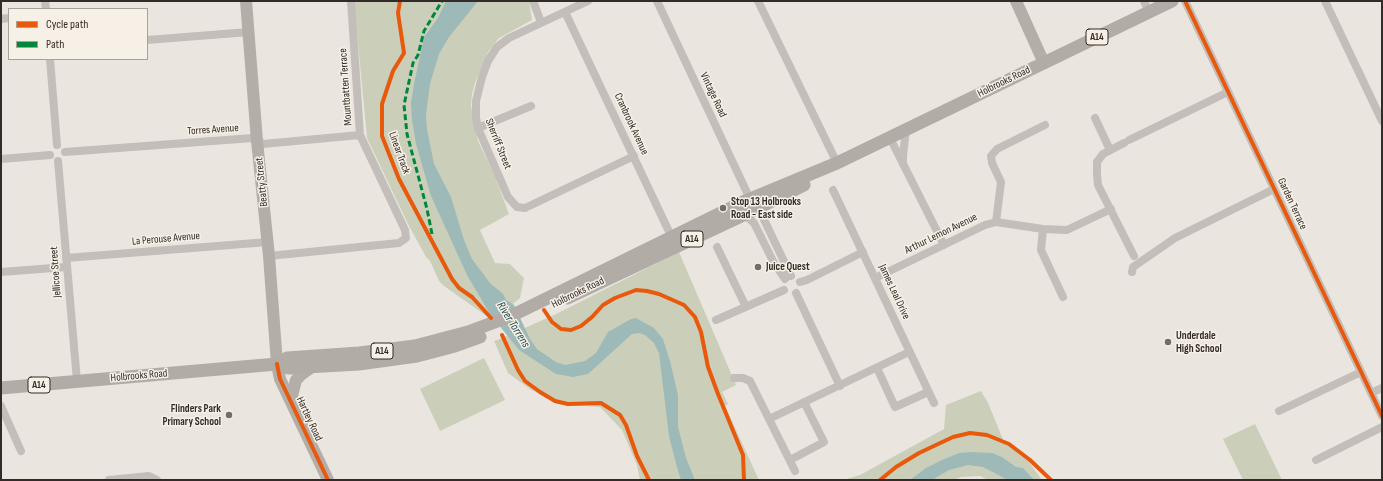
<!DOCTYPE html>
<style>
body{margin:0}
#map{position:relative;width:1383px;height:481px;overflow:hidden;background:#eae5df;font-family:"Sofia Sans Condensed",sans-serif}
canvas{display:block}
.frame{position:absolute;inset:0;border:2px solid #332b27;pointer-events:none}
.legend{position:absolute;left:8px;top:8px;width:140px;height:52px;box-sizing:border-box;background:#f7f0e6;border:1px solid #a9a19a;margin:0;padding:5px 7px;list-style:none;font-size:12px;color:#332b27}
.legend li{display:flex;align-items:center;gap:8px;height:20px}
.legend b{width:20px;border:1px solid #a9a19a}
</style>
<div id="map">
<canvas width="1383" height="481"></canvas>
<div class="frame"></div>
<ul class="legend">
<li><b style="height:5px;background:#e8590c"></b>Cycle path</li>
<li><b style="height:5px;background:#00873e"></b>Path</li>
</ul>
</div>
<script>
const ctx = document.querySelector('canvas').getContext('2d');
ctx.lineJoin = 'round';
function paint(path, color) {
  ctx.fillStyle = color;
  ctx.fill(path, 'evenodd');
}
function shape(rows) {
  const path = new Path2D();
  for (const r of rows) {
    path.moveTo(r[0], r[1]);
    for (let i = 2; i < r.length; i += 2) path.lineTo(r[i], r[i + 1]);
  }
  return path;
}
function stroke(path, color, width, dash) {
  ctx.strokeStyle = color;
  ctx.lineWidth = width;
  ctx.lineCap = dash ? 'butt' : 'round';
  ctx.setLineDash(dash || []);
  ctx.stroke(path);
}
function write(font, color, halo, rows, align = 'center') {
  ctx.font = font + ' "Sofia Sans Condensed",sans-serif';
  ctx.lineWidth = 3;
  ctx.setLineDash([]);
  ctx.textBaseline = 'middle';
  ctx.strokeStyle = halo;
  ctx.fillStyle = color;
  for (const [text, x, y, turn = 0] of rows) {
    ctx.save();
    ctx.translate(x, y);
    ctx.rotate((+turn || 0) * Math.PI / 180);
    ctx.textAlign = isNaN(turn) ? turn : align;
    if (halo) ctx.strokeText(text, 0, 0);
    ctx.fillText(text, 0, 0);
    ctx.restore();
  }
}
const green = shape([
 [354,1,529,1,532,20,499,38,488,52,475,83,472,94,471,106,478,141,494,174,509,214,480,230,495,263,510,264,524,278,520,298,503,312,488,317,444,286,439,281,430,261,426,257,408,224,367,138],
 [679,252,736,385,722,392,728,404,725,406,759,480,640,480,637,465,622,430,600,407,557,404,530,389,508,373,494,341,500,339,556,314],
 [484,358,505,400,440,431,420,389],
 [981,391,988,403,1004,442,1024,455,1042,480,988,480,980,476,961,477,954,480,843,480,860,475,944,429,946,405],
 [1255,424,1282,480,1243,480,1223,439]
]);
const water = shape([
 [446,1,478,1,449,37,439,54,430,84,426,114,427,129,434,164,451,197,464,240,472,259,490,283,503,294,506,300,514,305,530,339,537,349,556,362,565,365,585,361,596,353,608,332,631,319,636,318,654,328,663,339,670,361,678,395,678,427,686,458,695,480,681,480,678,471,669,436,659,353,654,343,645,335,639,333,632,334,588,374,573,377,556,374,519,350,490,314,467,275,431,196,416,144,412,120,411,103,414,84,424,37,438,18],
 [970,452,992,453,1002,457,1016,467,1023,468,1034,480,1008,480,983,467,968,465,949,470,932,480,910,480,926,468,942,460,959,453]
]);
const street = shape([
 [45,1,46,9],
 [533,1,541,22],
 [588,1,509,38,497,47,488,61,482,77,476,101,476,118,478,128,508,197,517,207,525,208,634,156],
 [657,1,750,199],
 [758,1,837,163],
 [1144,1,1149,12],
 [1185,1,1382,416],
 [1325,1,1382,121],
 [565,12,673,240],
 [1,19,9,18],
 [147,40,249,32],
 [50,59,57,145],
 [1095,118,1110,150],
 [478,128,531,106],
 [890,138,944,245],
 [1129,140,1228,92],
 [1124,143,1103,154,1097,162,1097,174,1098,185,1134,256],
 [65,152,253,138,263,144,360,135],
 [1,159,50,155],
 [58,161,77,381],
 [903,161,903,155,906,130],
 [833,190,934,403],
 [757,205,791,276],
 [744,214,754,223,774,263,785,279],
 [996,222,1001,182,992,163,991,156,997,149,1045,125],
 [1043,229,1041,250,1063,297],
 [717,247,746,307],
 [269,256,399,243,406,238,405,230,360,135,351,1],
 [66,258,268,242],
 [1,272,66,267],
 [1132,272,1133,267,1175,238,1274,189],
 [875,278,985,225,996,222,1043,229,1067,230,1111,209],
 [800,282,807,280,863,252],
 [796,293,840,386],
 [716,320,784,290],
 [877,368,895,407,928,392],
 [734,378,743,378,750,381,795,471],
 [1371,393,1382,388],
 [1,406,21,451],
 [1279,411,1361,372],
 [769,419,909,352],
 [790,460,824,442,804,402],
 [1316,460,1382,427],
 [109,480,149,476,157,480]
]);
const secondary = shape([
 [246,1,257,141,269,256,277,364,280,379,328,480],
 [1016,1,1044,63],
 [291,400,296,380,301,375,312,367]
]);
const primary = shape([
 [567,298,758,208,804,185],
 [277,364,287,358,359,353,415,346,468,332,511,316,743,202,837,163,1172,1],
 [1,388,277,364,289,368,359,364,417,356,455,346,480,337]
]);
const quiet = shape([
 [432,234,427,209,407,134,404,105,413,63,418,55,424,31,442,1]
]);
const cycleway = shape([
 [400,1,398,13,404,53,393,71,382,104,382,136,399,179,452,279,459,288,472,297,491,318],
 [1185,1,1382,416],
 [544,310,552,322,561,329,571,330,581,326,592,317,603,305,615,298,636,290,647,291,659,294,684,305,695,317,701,332,708,367,718,394,743,455,744,480],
 [502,335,518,370,525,381,540,392,555,401,568,404,601,403,620,415,626,425,637,456,649,480],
 [277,364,280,379,328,480],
 [880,480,896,467,919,453,953,437,970,433,987,435,1009,444,1030,460,1051,480]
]);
const markers = [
 [723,208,4,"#736c67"],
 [758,267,4,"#736c67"],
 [1168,342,4,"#736c67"],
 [229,415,4,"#736c67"]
];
const shields = [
 [1097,37,22],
 [692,239,22],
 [382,351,22],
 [39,385,22]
];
const shieldNames = [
 ["A14",1097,37],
 ["A14",692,239],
 ["A14",382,351],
 ["A14",39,385]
];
const streetNames = [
 ["Holbrooks Road",1004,82,-26],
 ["Mountbatten Terrace",346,87,-94],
 ["Vintage Road",713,95,65],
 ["Cranbrook Avenue",631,124,65],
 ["Torres Avenue",213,130,-4],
 ["Sherriff Street",498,144,68],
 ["Linear Track",399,153,70],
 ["Beatty Street",262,182,-96],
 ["Garden Terrace",1292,204,65],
 ["Arthur Lemon Avenue",941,234,-26],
 ["La Perouse Avenue",166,239,-5],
 ["Jellicoe Street",56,272,-94],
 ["James Leal Drive",894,292,65],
 ["Holbrooks Road",578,293,-26],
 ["Holbrooks Road",139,376,-5],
 ["Hartley Road",309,419,65]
];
const poiNames = [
 ["Stop 13 Holbrooks",731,202],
 ["Road - East side",731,215],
 ["Juice Quest",766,267],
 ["Underdale",1176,336],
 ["High School",1176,349],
 ["Flinders Park",221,409,"right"],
 ["Primary School",221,422,"right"]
];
const waterNames = [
 ["River Torrens",513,325,58]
];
paint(green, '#cbcfba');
paint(water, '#9dbab9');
stroke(street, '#c3beb9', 8);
stroke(secondary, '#b4aea9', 12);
stroke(primary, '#b2aca7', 13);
stroke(quiet, '#00873e', 3, [6, 3]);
stroke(cycleway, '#e8590c', 4);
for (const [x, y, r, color] of markers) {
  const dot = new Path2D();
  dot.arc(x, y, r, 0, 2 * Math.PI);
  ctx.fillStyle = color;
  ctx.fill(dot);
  stroke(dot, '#f7f0e6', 1.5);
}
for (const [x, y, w] of shields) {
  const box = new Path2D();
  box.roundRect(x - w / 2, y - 8, w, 16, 3);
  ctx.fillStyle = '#f7f0e6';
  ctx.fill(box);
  stroke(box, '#332b27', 1);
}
write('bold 10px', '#332b27', null, shieldNames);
write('11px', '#332b27', '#f7f0e6', streetNames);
write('bold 11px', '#332b27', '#f7f0e6', poiNames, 'left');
write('italic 12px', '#214d51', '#f7f0e6', waterNames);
</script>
